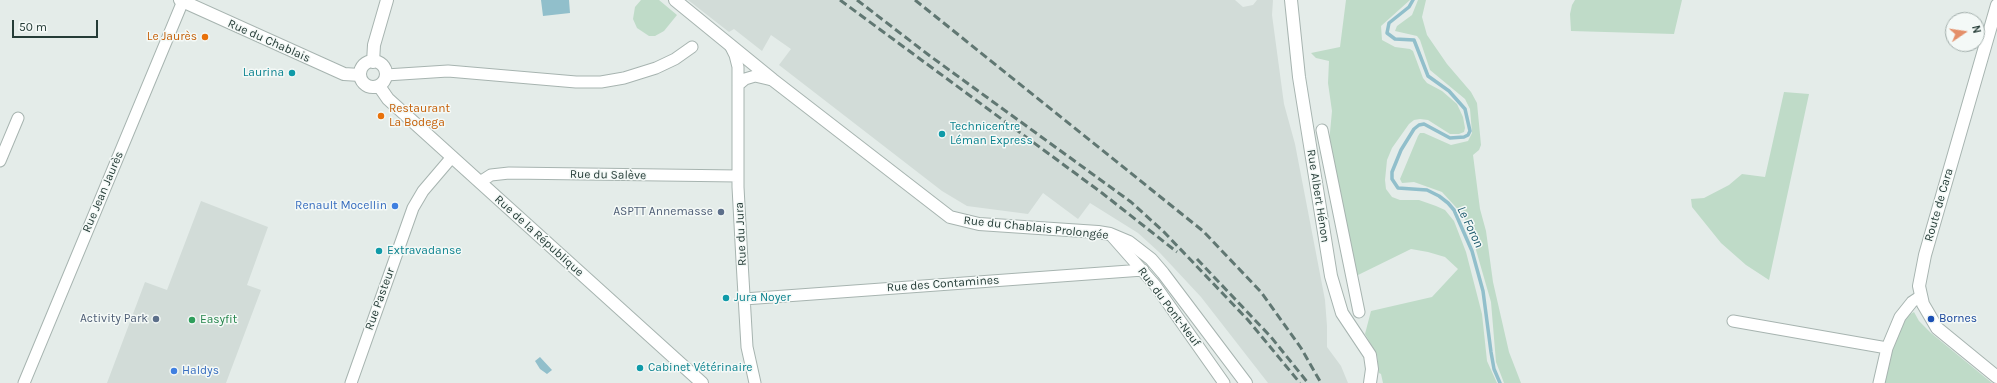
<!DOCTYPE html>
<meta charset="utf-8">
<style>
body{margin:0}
#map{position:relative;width:1997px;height:383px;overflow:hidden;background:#e4ece9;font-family:Karla,sans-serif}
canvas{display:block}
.north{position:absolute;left:1945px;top:12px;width:40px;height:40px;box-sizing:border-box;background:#f4f9f7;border:1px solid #a1adaa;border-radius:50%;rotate:77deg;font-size:11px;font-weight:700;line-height:16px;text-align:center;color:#253c37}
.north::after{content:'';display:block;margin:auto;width:14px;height:18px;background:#e48f69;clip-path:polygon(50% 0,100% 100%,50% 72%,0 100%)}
.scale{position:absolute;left:12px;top:20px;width:86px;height:18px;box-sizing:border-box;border:2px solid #253c37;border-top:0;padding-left:5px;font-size:12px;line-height:14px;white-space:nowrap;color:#253c37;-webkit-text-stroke:3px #f4f9f7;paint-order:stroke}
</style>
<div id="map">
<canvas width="1997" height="383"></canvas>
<div class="north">N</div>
<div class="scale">50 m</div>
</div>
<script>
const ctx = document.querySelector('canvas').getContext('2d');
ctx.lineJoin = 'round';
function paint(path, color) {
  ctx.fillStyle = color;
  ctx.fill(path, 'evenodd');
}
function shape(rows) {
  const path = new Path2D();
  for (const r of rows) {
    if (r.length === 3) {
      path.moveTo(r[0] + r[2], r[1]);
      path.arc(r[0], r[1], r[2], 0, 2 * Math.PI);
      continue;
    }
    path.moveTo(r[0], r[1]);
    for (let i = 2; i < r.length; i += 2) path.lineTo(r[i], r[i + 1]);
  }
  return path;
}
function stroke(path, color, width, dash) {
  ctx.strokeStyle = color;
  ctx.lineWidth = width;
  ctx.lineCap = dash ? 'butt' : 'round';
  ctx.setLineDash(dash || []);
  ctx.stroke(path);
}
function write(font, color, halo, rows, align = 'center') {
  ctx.font = font + ' Karla,sans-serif';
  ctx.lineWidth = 3;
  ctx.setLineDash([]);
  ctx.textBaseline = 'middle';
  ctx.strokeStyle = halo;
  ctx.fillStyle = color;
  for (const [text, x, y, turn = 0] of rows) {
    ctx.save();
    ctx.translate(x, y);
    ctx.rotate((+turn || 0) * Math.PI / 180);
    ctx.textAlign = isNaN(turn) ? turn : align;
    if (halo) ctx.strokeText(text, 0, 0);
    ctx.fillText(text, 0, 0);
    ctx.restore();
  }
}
const built = shape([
 [688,0,1235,0,1243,7,1253,5,1257,0,1273,0,1272,15,1284,104,1295,144,1325,300,1327,326,1327,347,1341,366,1348,383,1268,383,1201,297,1160,253,1138,233,1090,203,1078,219,1043,193,1028,214,967,206,942,191,779,65,791,49,771,35,762,51,734,29,729,32],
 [201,201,268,227,247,285,261,290,226,383,107,383,145,282,167,290]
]);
const green = shape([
 [641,0,659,0,677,15,664,31,655,36,649,36,637,28,633,19,635,7],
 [1346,0,1410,0,1381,26,1382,40,1395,47,1410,49,1413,51,1423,78,1427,83,1442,91,1457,104,1463,117,1465,128,1464,132,1459,134,1450,134,1428,120,1420,119,1414,120,1409,124,1392,148,1387,160,1385,180,1386,189,1392,197,1400,200,1419,200,1436,206,1445,210,1454,221,1466,252,1482,314,1487,361,1497,383,1383,383,1381,374,1379,373,1377,355,1365,334,1371,311,1432,297,1458,269,1445,257,1428,252,1411,249,1356,276,1329,143,1332,111,1328,83,1329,61,1316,58,1311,53,1340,47],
 [1418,0,1426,0,1422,17,1427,35,1447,64,1471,92,1477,103,1481,145,1479,150,1473,155,1480,209,1486,231,1493,282,1509,352,1521,383,1504,383,1496,362,1491,302,1474,243,1464,216,1442,192,1414,182,1402,183,1400,179,1418,136,1420,133,1424,133,1451,145,1468,141,1472,133,1470,109,1465,99,1430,70,1420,40,1417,36,1395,31,1397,26,1412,15],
 [1575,0,1682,0,1674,34,1571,31,1570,14,1572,5],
 [1784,92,1809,94,1769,280,1746,265,1721,243,1692,207,1691,199,1704,198,1729,185,1742,174,1765,177],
 [1914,312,1919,321,1931,333,1992,383,1883,383,1891,350,1907,316]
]);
const water = shape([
 [541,0,569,0,570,13,543,16],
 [540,357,552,370,547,374,540,369,535,361]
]);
const stream = shape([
 [1413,0,1409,7,1389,23,1387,33,1395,39,1414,40,1428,76,1449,91,1465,109,1470,131,1468,135,1464,137,1450,138,1424,124,1419,125,1414,129,1401,150,1392,172,1392,179,1398,188,1427,190,1439,196,1448,203,1454,210,1472,251,1483,291,1491,352,1494,369,1500,383]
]);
const minor = shape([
 [730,45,735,55,738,67,738,187,742,261,747,347,755,383],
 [386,75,448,71,576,82,601,82,624,78,656,68,675,59,692,47],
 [738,85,745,79,755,76,772,80],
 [1322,130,1359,312],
 [0,161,18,118],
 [480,182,491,175,509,173,738,176],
 [1110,234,1155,285,1224,383],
 [744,299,1143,270],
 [1733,321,1887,348],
 [24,383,183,1],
 [351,383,413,208,423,191,452,157],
 [1879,383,1887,348,1900,317,1912,302,1921,296]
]);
const tertiary = shape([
 [180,0,344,74,360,75],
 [675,0,773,80,950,217,979,224,1098,232,1110,234,1129,242,1151,259,1163,273,1246,383],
 [1291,0,1299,77,1331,276,1342,313,1370,355,1372,369,1370,383],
 [1997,5,1925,255,1919,286,1923,304,1937,328,1997,377],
 [373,74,13],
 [373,62,374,45,387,0],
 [379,86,388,99,702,383]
]);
const rail = shape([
 [840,0,1102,193,1177,252],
 [857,0,930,56,1131,202,1164,232,1248,320,1300,383],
 [915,0,1203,231,1261,292,1301,348,1321,383],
 [1197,259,1271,337,1308,383]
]);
const markers = [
 [205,37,4,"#e8710a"],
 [292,73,4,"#0f9aa8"],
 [381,116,4,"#e8710a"],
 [942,134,4,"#0f9aa8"],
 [395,206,4,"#3f7fe0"],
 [721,212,4,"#5c6f8a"],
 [379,251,4,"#0f9aa8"],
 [726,298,4,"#0f9aa8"],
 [156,319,4,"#5c6f8a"],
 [1931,319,4,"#1a4fb4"],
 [192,320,4,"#2e9e5b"],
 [640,368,4,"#0f9aa8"],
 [174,371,4,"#3f7fe0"]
];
const foodNames = [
 ["Le Jaurès",197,37],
 ["Restaurant",389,109,"left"],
 ["La Bodega",389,123,"left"]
];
const streetNames = [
 ["Rue du Chablais",269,41,24],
 ["Rue du Salève",608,175,1],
 ["Rue Jean Jaurès",103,192,-67],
 ["Rue Albert Hénon",1318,196,81],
 ["Route de Cara",1939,205,-74],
 ["Rue du Chablais Prolongée",1036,228,6],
 ["Rue du Jura",741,234,-93],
 ["Rue de la République",539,236,42],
 ["Rue des Contamines",943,284,-4],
 ["Rue Pasteur",380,299,-70],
 ["Rue du Pont-Neuf",1169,307,53]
];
const cultureNames = [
 ["Laurina",284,73,"right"],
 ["Technicentre",950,127],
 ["Léman Express",950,141],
 ["Extravadanse",387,251],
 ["Jura Noyer",734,298],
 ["Cabinet Vétérinaire",648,368]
];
const shopNames = [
 ["Renault Mocellin",387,206],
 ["Haldys",182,371,"left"]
];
const serviceNames = [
 ["ASPTT Annemasse",713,212],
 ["Activity Park",148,319]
];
const transitNames = [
 ["Bornes",1939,319]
];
const leisureNames = [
 ["Easyfit",200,320]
];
const waterNames = [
 ["Le Foron",1470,227,64]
];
paint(built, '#d2dcd8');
paint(green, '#bfdbc8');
paint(water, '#91bfcb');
stroke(stream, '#91bfcb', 3.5);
stroke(minor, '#a7b4b0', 13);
stroke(tertiary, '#a7b4b0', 14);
stroke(minor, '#fff', 11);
stroke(tertiary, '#fff', 12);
stroke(rail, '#607772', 3, [8, 4]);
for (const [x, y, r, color] of markers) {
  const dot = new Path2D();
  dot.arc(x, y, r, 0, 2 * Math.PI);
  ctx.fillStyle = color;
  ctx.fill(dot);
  stroke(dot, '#f4f9f7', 1.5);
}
write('12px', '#c56008', '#f4f9f7', foodNames, 'right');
write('12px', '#253c37', '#f4f9f7', streetNames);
write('12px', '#0d838f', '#f4f9f7', cultureNames, 'left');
write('12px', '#366cbe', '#f4f9f7', shopNames, 'right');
write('12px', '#4e5e75', '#f4f9f7', serviceNames, 'right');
write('12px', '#164399', '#f4f9f7', transitNames, 'left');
write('12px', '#27864d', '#f4f9f7', leisureNames, 'left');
write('italic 13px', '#256072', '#f4f9f7', waterNames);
</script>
